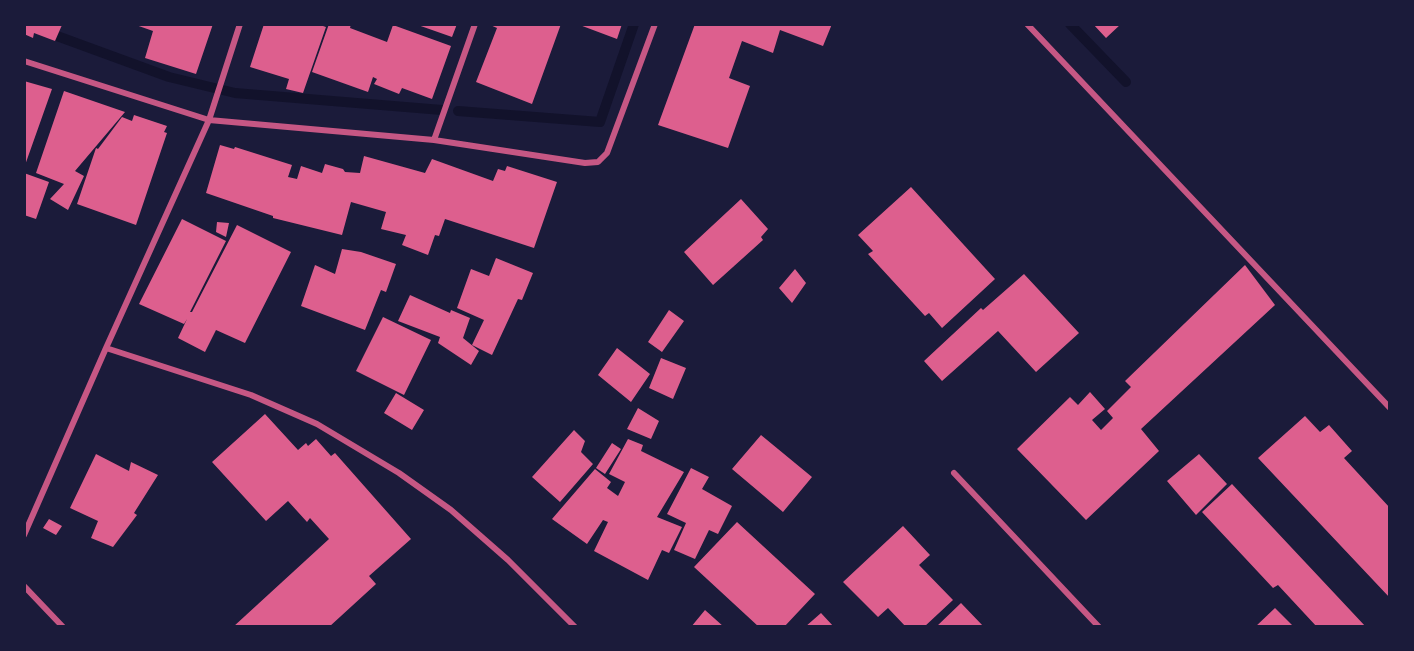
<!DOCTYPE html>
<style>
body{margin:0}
#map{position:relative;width:1414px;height:651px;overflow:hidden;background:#1b1b3a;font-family:"Crimson Pro",serif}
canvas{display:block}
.frame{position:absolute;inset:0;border:26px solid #1b1b3a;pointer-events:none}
</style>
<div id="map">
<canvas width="1414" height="651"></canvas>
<div class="frame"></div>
</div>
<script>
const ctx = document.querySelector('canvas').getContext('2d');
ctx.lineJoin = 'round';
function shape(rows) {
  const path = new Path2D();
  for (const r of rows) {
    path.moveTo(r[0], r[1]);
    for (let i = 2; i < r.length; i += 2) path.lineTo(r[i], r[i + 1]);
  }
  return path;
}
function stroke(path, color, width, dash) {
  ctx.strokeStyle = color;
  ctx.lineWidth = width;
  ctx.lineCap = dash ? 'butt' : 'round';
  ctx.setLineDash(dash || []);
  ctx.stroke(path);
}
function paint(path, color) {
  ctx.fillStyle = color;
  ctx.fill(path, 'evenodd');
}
const stream = shape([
 [1070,24,1126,82],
 [57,36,169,77,235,93,442,110],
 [458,111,600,122,634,24]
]);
const building = shape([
 [26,24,61,24,62,25,55,41,34,33,33,38,24,34],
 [133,24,213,24,196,74,145,58,153,31],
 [264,24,317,24,326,27,303,93,286,89,289,79,250,67],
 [329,24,351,24,350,28,387,42,393,25,451,46,432,99,402,88,399,94,374,84,377,79,373,77,368,92,312,72],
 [415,24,457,24,452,37],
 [488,24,532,24,537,26,538,24,561,24,532,104,476,82,497,28],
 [577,24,622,24,617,39],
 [695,24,832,24,823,46,780,30,773,53,742,41,729,78,750,86,728,148,658,125],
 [1093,24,1121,24,1106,38],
 [24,81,52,89,24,168],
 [64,91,125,112,75,171,84,176,68,210,50,199,64,184,36,173],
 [134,115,167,126,164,132,167,133,136,225,77,204,96,148,98,149,122,117,132,121],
 [220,145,234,149,235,147,292,165,288,177,297,179,301,166,322,173,325,164,343,169,345,172,360,173,364,156,425,173,432,159,493,181,498,169,505,171,507,166,557,182,534,248,445,219,439,236,435,235,428,255,402,245,406,235,381,229,386,212,351,202,342,235,273,218,273,216,206,193],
 [24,173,49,182,36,219,24,215],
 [911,187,995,279,942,328,929,313,925,316,868,254,873,251,858,235],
 [741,199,768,229,761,237,763,240,713,285,684,252],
 [182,219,226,241,190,312,192,312,237,225,291,252,245,343,216,330,205,352,178,338,187,319,184,324,139,304],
 [217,222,229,223,226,237,216,232],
 [342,249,361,252,396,264,386,292,381,290,365,330,301,306,315,265,335,274],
 [496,258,533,273,522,300,518,299,492,355,472,345,484,320,457,308,471,269,489,276],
 [1245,265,1275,305,1141,429,1159,451,1086,520,1017,449,1070,397,1078,405,1090,392,1105,409,1092,420,1101,430,1113,418,1107,411,1131,387,1125,381],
 [795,269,806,283,792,303,779,288],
 [1024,274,1079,333,1036,372,998,331,942,381,924,361,981,308,983,310],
 [410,295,450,313,451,310,470,318,463,338,479,351,471,365,438,343,440,337,398,321],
 [669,310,684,321,662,352,648,342],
 [383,317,431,340,404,395,356,371],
 [617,348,650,374,631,402,598,375],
 [661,358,686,368,673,399,649,388],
 [396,393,424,410,412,430,384,413],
 [638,408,659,421,651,439,627,429],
 [265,414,298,450,306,443,308,446,316,439,331,456,335,453,411,539,369,576,376,584,329,627,233,627,329,539,310,518,307,522,288,501,266,521,212,462],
 [1305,416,1320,432,1329,425,1352,451,1344,458,1390,508,1390,598,1258,458],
 [574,430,585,441,581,452,593,464,560,502,532,477],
 [761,435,812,477,783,512,732,469],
 [628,439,643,445,641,451,684,472,657,517,682,527,669,553,662,550,648,580,594,551,608,522,603,520,587,544,552,519,595,469,611,482,607,488,618,496,625,482,609,474],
 [612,443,621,449,605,474,596,468],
 [96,454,129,471,131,462,158,475,134,513,137,515,113,547,91,538,98,521,70,508],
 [1199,454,1227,484,1196,515,1167,481],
 [691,468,709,477,702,489,732,506,718,534,709,530,695,559,674,550,686,523,667,514],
 [1232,484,1245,498,1366,627,1317,627,1278,585,1273,588,1202,512],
 [49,519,62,526,56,535,43,528],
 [737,522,815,594,784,627,759,627,694,567],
 [903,526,930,555,919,565,953,600,924,627,906,627,888,608,878,617,843,582],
 [961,603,984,627,936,627],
 [1275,608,1294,627,1255,627],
 [705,610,724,627,691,627],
 [821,613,834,627,805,627]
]);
const minor = shape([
 [1027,24,1390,408],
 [24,61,209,120,434,140,585,163,598,162,607,153,655,24],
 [434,140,475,24],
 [106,348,209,120,240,24],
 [954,473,1099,627],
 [24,535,106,348,251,395,317,424,399,473,451,510,508,560,575,627],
 [24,586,63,627]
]);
stroke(stream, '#12122b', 10);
paint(building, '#dd5f8e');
stroke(minor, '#c65784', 6);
</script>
